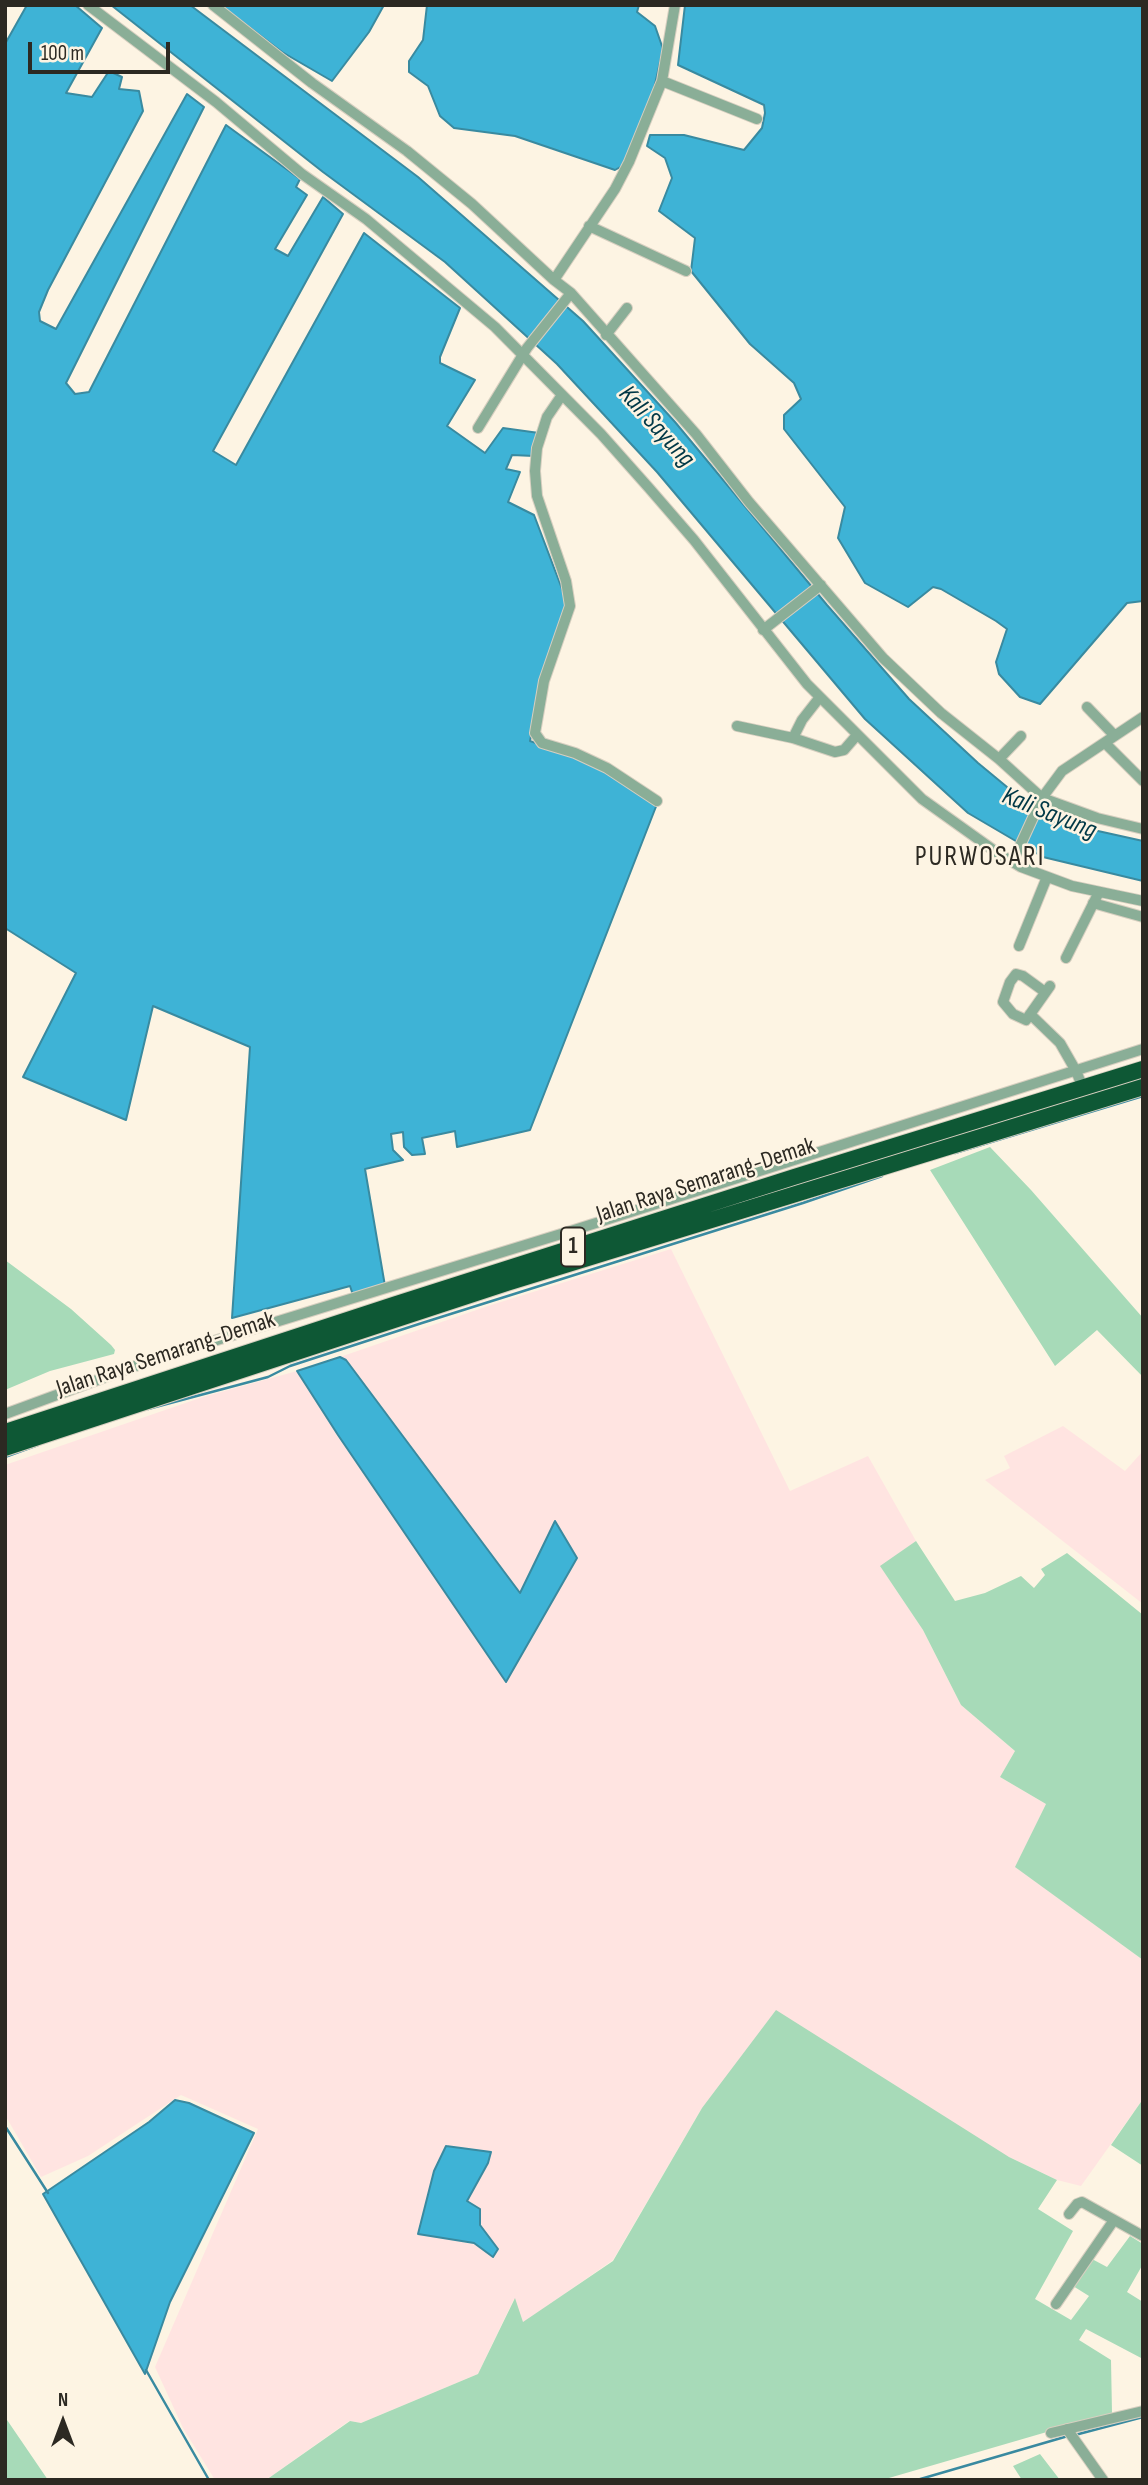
<!DOCTYPE html>
<style>
body{margin:0}
#map{position:relative;width:1148px;height:2485px;overflow:hidden;background:#fdf4e3;font-family:"Sofia Sans Condensed",sans-serif}
canvas{display:block}
.frame{position:absolute;inset:0;border:7px solid #2c2922;pointer-events:none}
.north{position:absolute;left:28px;top:2387px;width:70px;height:70px;-webkit-text-stroke:5px #fdf4e3;paint-order:stroke;rotate:0deg;font-size:19px;font-weight:700;line-height:28px;text-align:center;color:#2c2922}
.north::after{content:'';display:block;margin:auto;width:24px;height:32px;background:#2c2922;clip-path:polygon(50% 0,100% 100%,50% 72%,0 100%)}
.scale{position:absolute;left:28px;top:42px;width:142px;height:32px;box-sizing:border-box;border:4px solid #2c2922;border-top:0;padding-left:9px;font-size:21px;line-height:24px;white-space:nowrap;color:#2c2922;-webkit-text-stroke:5px #fdf4e3;paint-order:stroke}
</style>
<div id="map">
<canvas width="1148" height="2485"></canvas>
<div class="frame"></div>
<div class="north">N</div>
<div class="scale">100 m</div>
</div>
<script>
const ctx = document.querySelector('canvas').getContext('2d');
ctx.lineJoin = 'round';
function paint(path, color) {
  ctx.fillStyle = color;
  ctx.fill(path, 'evenodd');
}
function shape(rows) {
  const path = new Path2D();
  for (const r of rows) {
    path.moveTo(r[0], r[1]);
    for (let i = 2; i < r.length; i += 2) path.lineTo(r[i], r[i + 1]);
  }
  return path;
}
function stroke(path, color, width, dash) {
  ctx.strokeStyle = color;
  ctx.lineWidth = width;
  ctx.lineCap = dash ? 'butt' : 'round';
  ctx.setLineDash(dash || []);
  ctx.stroke(path);
}
function write(font, color, halo, rows, align = 'center') {
  ctx.font = font + ' "Sofia Sans Condensed",sans-serif';
  ctx.lineWidth = 5;
  ctx.setLineDash([]);
  ctx.textBaseline = 'middle';
  ctx.strokeStyle = halo;
  ctx.fillStyle = color;
  for (const [text, x, y, turn = 0] of rows) {
    ctx.save();
    ctx.translate(x, y);
    ctx.rotate((+turn || 0) * Math.PI / 180);
    ctx.textAlign = isNaN(turn) ? turn : align;
    if (halo) ctx.strokeText(text, 0, 0);
    ctx.fillText(text, 0, 0);
    ctx.restore();
  }
}
const industrial = shape([
 [671,1249,790,1491,868,1456,916,1541,881,1567,923,1630,961,1705,1015,1751,1000,1777,1046,1804,1016,1867,1143,1960,1143,2099,1081,2186,1057,2180,1009,2157,702,2108,613,2260,523,2323,514,2299,478,2374,361,2423,349,2421,266,2480,215,2480,183,2428,155,2367,258,2129,181,2095,88,2156,41,2177,5,2115,5,1465,203,1397,297,1371,338,1435,521,1594,346,1360,340,1357,488,1306],
 [476,2150,491,2152,488,2163,467,2201,480,2225,498,2249,418,2233,434,2171],
 [1063,1426,1125,1471,1143,1451,1143,1604,985,1480,1010,1468,1004,1456]
]);
const green = shape([
 [990,1147,1031,1190,1143,1318,1143,1377,1097,1330,1055,1366,930,1170],
 [5,1260,71,1309,111,1345,115,1350,114,1354,50,1371,5,1390],
 [916,1541,955,1601,985,1593,1021,1576,1034,1588,1045,1575,1041,1569,1067,1553,1143,1615,1143,1960,1015,1867,1046,1804,1000,1777,1015,1751,961,1705,923,1630,880,1566],
 [776,2010,1009,2157,1057,2180,1038,2209,1073,2231,1035,2299,1071,2320,1089,2296,1073,2286,1092,2259,1107,2267,1130,2236,1143,2244,1143,2264,1127,2292,1143,2302,1143,2359,1086,2329,1079,2340,1111,2360,1112,2413,882,2480,266,2480,350,2421,361,2423,478,2374,515,2298,523,2322,613,2261,702,2108],
 [1143,2099,1143,2166,1111,2145],
 [5,2417,48,2480,5,2480],
 [1040,2454,1060,2480,1022,2480,1013,2466]
]);
const water = shape([
 [27,5,75,5,102,28,66,93,92,97,109,71,122,77,119,89,139,91,143,111,48,290,39,312,40,321,56,329,187,94,204,107,66,383,75,394,89,392,226,125,300,179,296,187,307,195,275,249,288,256,323,197,343,214,213,451,236,465,364,233,460,308,440,357,440,363,475,380,447,426,485,453,503,428,539,433,534,456,512,455,506,469,520,472,508,502,534,515,567,602,542,684,530,741,575,756,616,775,657,804,530,1130,457,1147,455,1131,422,1138,425,1154,412,1155,404,1147,403,1132,391,1134,393,1150,403,1160,365,1169,385,1286,353,1295,350,1286,232,1318,250,1047,153,1006,126,1120,23,1077,76,973,5,928,5,44,27,5],
 [111,5,190,5,418,177,583,321,675,422,827,605,909,699,978,763,1030,806,1080,827,1143,841,1143,881,1043,857,968,813,865,719,657,472,557,364,445,262,323,172,111,5],
 [220,5,384,5,369,32,332,81,282,52,220,5],
 [427,5,639,5,637,12,655,26,663,49,651,102,624,165,615,170,515,136,454,128,440,116,428,86,409,72,409,61,423,40,427,5],
 [685,5,1143,5,1143,601,1127,603,1040,704,1020,697,999,674,996,662,1007,629,996,621,941,589,933,587,908,607,865,583,838,538,845,507,784,429,784,415,801,399,794,383,750,344,691,271,695,238,659,211,672,178,665,158,647,146,650,135,684,135,744,150,762,128,765,113,764,105,678,65,685,5],
 [340,1357,346,1360,520,1593,555,1521,577,1558,506,1682,338,1435,297,1371,340,1357],
 [175,2100,189,2103,254,2133,170,2302,145,2374,43,2194,149,2122,175,2100],
 [446,2146,491,2152,488,2163,467,2201,480,2209,480,2225,498,2249,493,2257,474,2243,418,2234,434,2171,446,2146]
]);
const stream = shape([
 [955,1153,1143,1096],
 [148,1409,268,1377,290,1366,422,1323,803,1203,882,1176],
 [5,1457,38,1445],
 [5,2126,48,2193],
 [146,2370,209,2480],
 [1075,2435,1143,2417],
 [917,2480,1068,2436]
]);
const minor = shape([
 [88,5,216,102,302,174,366,219,495,327,601,434,649,488,694,540,807,684,922,799,999,854,1021,867,1072,886,1143,901],
 [213,5,312,83,407,151,472,204,554,280,571,293,696,434,749,502,883,658,941,713,999,759,1042,798,1097,818,1143,829],
 [662,81,757,119],
 [589,226,686,271],
 [554,280,615,189,629,162,662,81,675,5],
 [606,335,627,308],
 [562,395,547,417,537,448,535,471,537,496,566,581,570,606,544,681,535,733,542,743,575,753,607,768,657,801],
 [478,428,527,348,571,293],
 [763,630,821,585],
 [1087,707,1114,735],
 [737,726,793,738,835,752,844,750,857,735],
 [793,738,802,720,820,697],
 [1105,743,1143,781],
 [999,759,1021,736],
 [1013,861,1042,798,1062,771,1143,717],
 [1093,903,1143,917],
 [1019,946,1047,877],
 [1066,958,1099,892],
 [1045,992,1023,976,1016,974,1010,982,1003,1002,1013,1014,1026,1020,1050,986],
 [1030,1014,1060,1043,1076,1071,1083,1088],
 [5,1414,149,1361,574,1230,1143,1049],
 [1069,2214,1077,2204,1082,2202,1143,2236],
 [1056,2304,1114,2220],
 [1067,2429,1103,2480],
 [1051,2433,1143,2411]
]);
const highway = shape([
 [5,1432,396,1304,794,1177,1143,1069],
 [5,1448,507,1283,1143,1087]
]);
const shields = [
 [573,1247,24]
];
const shieldNames = [
 ["1",573,1247]
];
const streetNames = [
 ["Jalan Raya Semarang-Demak",706,1181,-18],
 ["Jalan Raya Semarang-Demak",166,1355,-18]
];
const waterNames = [
 ["Kali Sayung",656,427,48],
 ["Kali Sayung",1049,814,22]
];
const quarterNames = [
 ["PURWOSARI",980,858]
];
paint(industrial, '#ffe4e1');
paint(green, '#a7dab8');
paint(water, '#3eb3d6');
stroke(water, '#398aa0', 2);
stroke(stream, '#398aa0', 2.5);
stroke(minor, '#d7cfc0', 12);
stroke(highway, '#d7cfc0', 18);
stroke(minor, '#8aae97', 10);
stroke(highway, '#0e5835', 16);
for (const [x, y, w] of shields) {
  const box = new Path2D();
  box.roundRect(x - w / 2, y - 19.5, w, 39, 5);
  ctx.fillStyle = '#fdf4e3';
  ctx.fill(box);
  stroke(box, '#2c2922', 2);
}
write('bold 23px', '#2c2922', null, shieldNames);
write('24px', '#2c2922', '#fdf4e3', streetNames);
write('italic 26px', '#013846', '#fdf4e3', waterNames);
ctx.letterSpacing = '2px';
write('28px', '#2c2922', '#fdf4e3', quarterNames);
ctx.letterSpacing = '0px';
</script>
